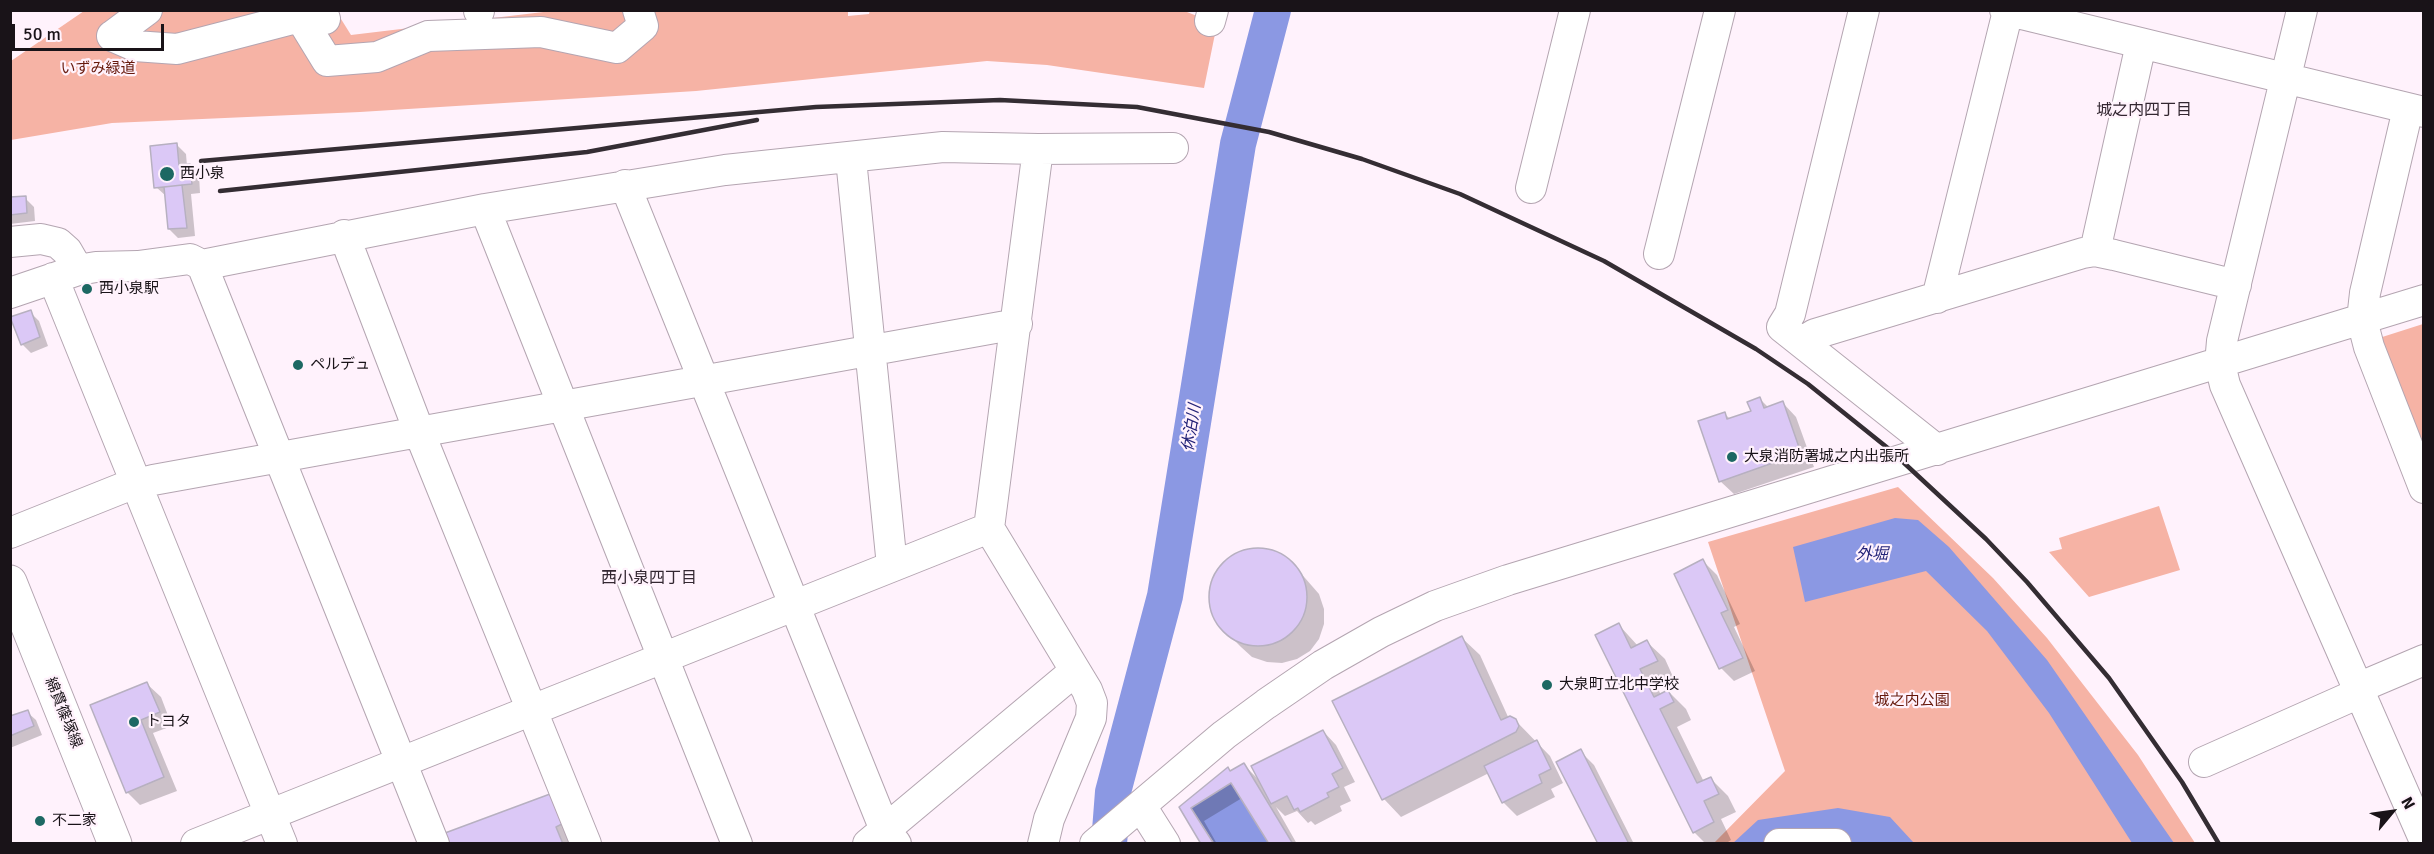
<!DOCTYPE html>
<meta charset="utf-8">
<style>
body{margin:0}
#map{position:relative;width:2434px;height:854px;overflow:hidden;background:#fff2fc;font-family:Signika,sans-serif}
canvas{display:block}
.frame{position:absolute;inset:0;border:12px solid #191318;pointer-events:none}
.north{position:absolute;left:2362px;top:782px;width:60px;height:60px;-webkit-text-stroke:4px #fff2fc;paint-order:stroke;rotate:61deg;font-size:16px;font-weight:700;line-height:24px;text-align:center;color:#191318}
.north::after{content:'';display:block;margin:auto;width:21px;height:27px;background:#191318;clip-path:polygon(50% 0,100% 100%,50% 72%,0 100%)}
.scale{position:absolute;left:12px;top:24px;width:152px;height:27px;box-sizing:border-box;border:3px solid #191318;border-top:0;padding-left:8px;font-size:18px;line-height:21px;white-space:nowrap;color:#191318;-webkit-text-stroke:4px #fff2fc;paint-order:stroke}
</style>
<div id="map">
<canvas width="2434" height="854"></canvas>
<div class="frame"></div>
<div class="north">N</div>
<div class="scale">50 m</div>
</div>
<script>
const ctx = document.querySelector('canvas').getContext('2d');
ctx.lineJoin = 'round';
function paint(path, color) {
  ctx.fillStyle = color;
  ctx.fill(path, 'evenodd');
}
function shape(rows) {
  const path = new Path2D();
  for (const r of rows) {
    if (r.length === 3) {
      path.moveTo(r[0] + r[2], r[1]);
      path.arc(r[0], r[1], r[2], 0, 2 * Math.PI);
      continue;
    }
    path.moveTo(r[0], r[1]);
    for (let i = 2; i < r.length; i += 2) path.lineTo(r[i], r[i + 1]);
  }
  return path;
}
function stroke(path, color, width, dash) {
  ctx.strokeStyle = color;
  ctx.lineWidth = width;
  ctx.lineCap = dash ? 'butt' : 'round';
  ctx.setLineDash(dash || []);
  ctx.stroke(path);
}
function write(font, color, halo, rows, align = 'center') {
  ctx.font = font + ' Signika,"Noto Sans JP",sans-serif';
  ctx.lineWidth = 4.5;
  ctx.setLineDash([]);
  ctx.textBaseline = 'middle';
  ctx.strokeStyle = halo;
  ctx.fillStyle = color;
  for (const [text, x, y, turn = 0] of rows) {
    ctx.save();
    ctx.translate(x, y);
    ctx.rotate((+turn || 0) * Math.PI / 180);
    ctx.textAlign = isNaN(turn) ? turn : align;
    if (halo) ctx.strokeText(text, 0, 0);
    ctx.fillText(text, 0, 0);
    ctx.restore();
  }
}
const green = shape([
 [135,10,336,11,351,35,560,10,848,11,848,16,869,14,870,10,1182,10,1217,24,1204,88,1047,65,987,61,696,91,360,112,112,123,11,140,11,61,84,11,117,11,123,19],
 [2423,324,2423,463,2376,339],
 [1898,487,1993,578,2047,638,2138,755,2195,843,1714,843,1785,771,1708,542],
 [2159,506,2180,570,2089,597,2049,552,2062,549,2059,538]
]);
const water = shape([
 [1895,518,1918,520,1949,547,2047,660,2174,843,2132,843,2049,713,1987,631,1926,571,1805,602,1793,547],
 [1231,783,1269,843,1214,843,1191,808],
 [1838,808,1890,817,1914,843,1732,844,1758,820]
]);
const shadow = shape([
 [177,145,186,154,187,166,199,175,200,193,191,194,195,236,178,238,169,229,166,196,156,187],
 [25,198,34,207,35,221,10,224,10,199],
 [30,312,39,321,48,346,31,353,22,344],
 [1760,399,1769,408,1783,403,1796,417,1814,467,1734,494,1720,481,1725,414,1730,419,1753,412],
 [1261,549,1277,553,1291,562,1319,594,1324,609,1324,624,1319,639,1310,651,1297,659,1282,663,1267,662,1252,657,1241,647,1222,628,1214,615,1211,600,1212,584,1219,569,1230,558,1245,551],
 [1703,561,1717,575,1740,624,1734,627,1755,671,1734,681,1721,668],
 [1619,625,1638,646,1647,642,1665,659,1674,679,1657,687,1661,695,1668,691,1686,709,1691,720,1677,727,1704,782,1710,778,1728,796,1736,812,1721,819,1731,840,1725,844,1706,844,1694,832],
 [1462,638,1480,655,1509,719,1515,720,1550,756,1563,783,1551,789,1555,797,1517,816,1503,802,1489,773,1401,817,1384,799],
 [147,684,161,697,172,726,153,733,177,791,140,805,127,792],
 [27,712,36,720,42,735,10,748,10,718],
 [1323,731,1336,745,1355,782,1344,787,1351,801,1340,806,1342,811,1315,825,1311,821,1308,823,1297,811,1285,816,1276,807,1297,844,1271,844,1242,798,1204,821,1217,844,1203,844,1181,807,1244,765,1261,782],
 [1580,751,1594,765,1634,844,1599,844],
 [549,795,576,844,451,844]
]);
const river = shape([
 [1109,844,1113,792,1165,596,1238,144,1273,10]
]);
const building = shape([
 [177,143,179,165,190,164,192,184,154,188,150,146,177,143],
 [182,185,187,228,168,229,164,187,182,185],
 [26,196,27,213,10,215,10,197,26,196],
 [31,310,40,337,21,345,10,317,31,310],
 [1760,397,1764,408,1783,401,1801,453,1719,482,1698,421,1725,412,1727,419,1751,411,1747,402,1760,397],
 [1258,597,49],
 [1703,559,1728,610,1721,613,1743,658,1719,669,1674,574,1703,559],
 [1619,623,1631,648,1647,640,1658,661,1640,669,1654,697,1668,690,1674,702,1660,709,1697,783,1711,777,1719,794,1704,801,1714,822,1693,833,1595,635,1619,623],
 [1462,636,1501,720,1510,716,1516,719,1519,726,1516,732,1382,800,1332,701,1462,636],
 [147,682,160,712,141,720,164,777,126,793,90,705,147,682],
 [28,710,34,726,10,736,10,716,28,710],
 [1323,730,1343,768,1332,774,1339,787,1327,793,1329,797,1300,812,1298,808,1294,810,1287,796,1271,804,1251,766,1323,730],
 [1537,740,1551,769,1539,775,1542,783,1502,803,1484,766,1537,740],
 [1581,749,1629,844,1598,844,1556,762,1581,749],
 [1244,763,1293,844,1269,844,1231,783,1191,808,1214,844,1201,844,1179,807,1228,767,1230,771,1244,763],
 [550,794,562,824,556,827,563,844,449,844,445,833,550,794]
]);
const minor = shape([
 [322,10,325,19],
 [479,10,479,11],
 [1864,10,1790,314,1782,327,1937,450],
 [2005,10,2424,112],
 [2302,10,2222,341,2220,364,2225,385,2424,839],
 [1210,21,1213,10],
 [112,36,135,46,177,49,300,17,327,61,377,57,428,36,541,32,617,48,643,26,638,10],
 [112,36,147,10],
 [2408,109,2365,293,2362,320,2369,347,2424,488],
 [1038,149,1173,148],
 [851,159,892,566],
 [625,185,885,830,896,844],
 [1531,188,1575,10],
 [485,209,737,844],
 [344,235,420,434,586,844],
 [10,242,41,239,58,243,67,251,78,270],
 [2095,251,2141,44],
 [1659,254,1720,10],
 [202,265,485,209,725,170,943,147,1038,149,989,528,1087,690,1092,703,1091,718,1049,819,1043,844],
 [53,278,282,844],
 [10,293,78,270,96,267,138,266,190,259,202,265,434,844],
 [1937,298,2008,11],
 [1802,342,1815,334,2083,253,2095,251,2114,255,2236,285],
 [10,533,125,487,153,480,1017,324],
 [2204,762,2348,698,2358,688,2424,660],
 [1141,806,1165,844],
 [196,844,989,528],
 [868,844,1075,671],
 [1095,844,1224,735,1266,704,1323,665,1381,632,1435,606,1508,580,2424,300],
 [1779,844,1836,844]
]);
const major = shape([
 [10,582,115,844]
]);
const rail = shape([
 [201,161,816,107,1000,100,1137,107,1269,132,1362,159,1460,194,1604,261,1756,349,1808,384,1889,449,1986,539,2027,582,2109,678,2182,782,2219,844],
 [220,191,587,152,757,120]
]);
const markers = [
 [167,174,8,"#1d6863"],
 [87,289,6,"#1d6863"],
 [298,365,6,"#1d6863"],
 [1732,457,6,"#1d6863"],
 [1547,685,6,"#1d6863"],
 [134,722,6,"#1d6863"],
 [40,821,6,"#1d6863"]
];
const parkNames = [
 ["いずみ緑道",98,69],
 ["城之内公園",1912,701]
];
const poiNames = [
 ["西小泉",180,174],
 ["西小泉駅",99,289],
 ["ペルデュ",310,365],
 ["大泉消防署城之内出張所",1744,457],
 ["大泉町立北中学校",1559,685],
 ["トヨタ",146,722],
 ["不二家",52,821]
];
const streetNames = [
 ["綿貫篠塚線",63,713,68]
];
const neighbourhoodNames = [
 ["城之内四丁目",2144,111],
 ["西小泉四丁目",649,579]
];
const waterNames = [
 ["休泊川",1192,428,-81],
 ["外堀",1872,555]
];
paint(green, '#f6b3a5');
paint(water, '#8b98e3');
paint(shadow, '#0003');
stroke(river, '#8b98e3', 36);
paint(building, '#dbc8f6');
stroke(building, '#b7b0c0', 1.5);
stroke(minor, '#b4a5b1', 32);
stroke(major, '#b4a5b1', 35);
stroke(minor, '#fff', 30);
stroke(major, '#fff', 33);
stroke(rail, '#342d33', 4.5);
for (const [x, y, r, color] of markers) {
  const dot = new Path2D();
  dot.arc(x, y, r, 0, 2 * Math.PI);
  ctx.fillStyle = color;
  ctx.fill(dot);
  stroke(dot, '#fff2fc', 2);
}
write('15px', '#67190c', '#fff2fc', parkNames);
write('15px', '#191318', '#fff2fc', poiNames, 'left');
write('15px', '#191318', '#fff2fc', streetNames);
write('16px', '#332731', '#fff2fc', neighbourhoodNames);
write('italic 16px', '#242378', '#fff2fc', waterNames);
</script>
